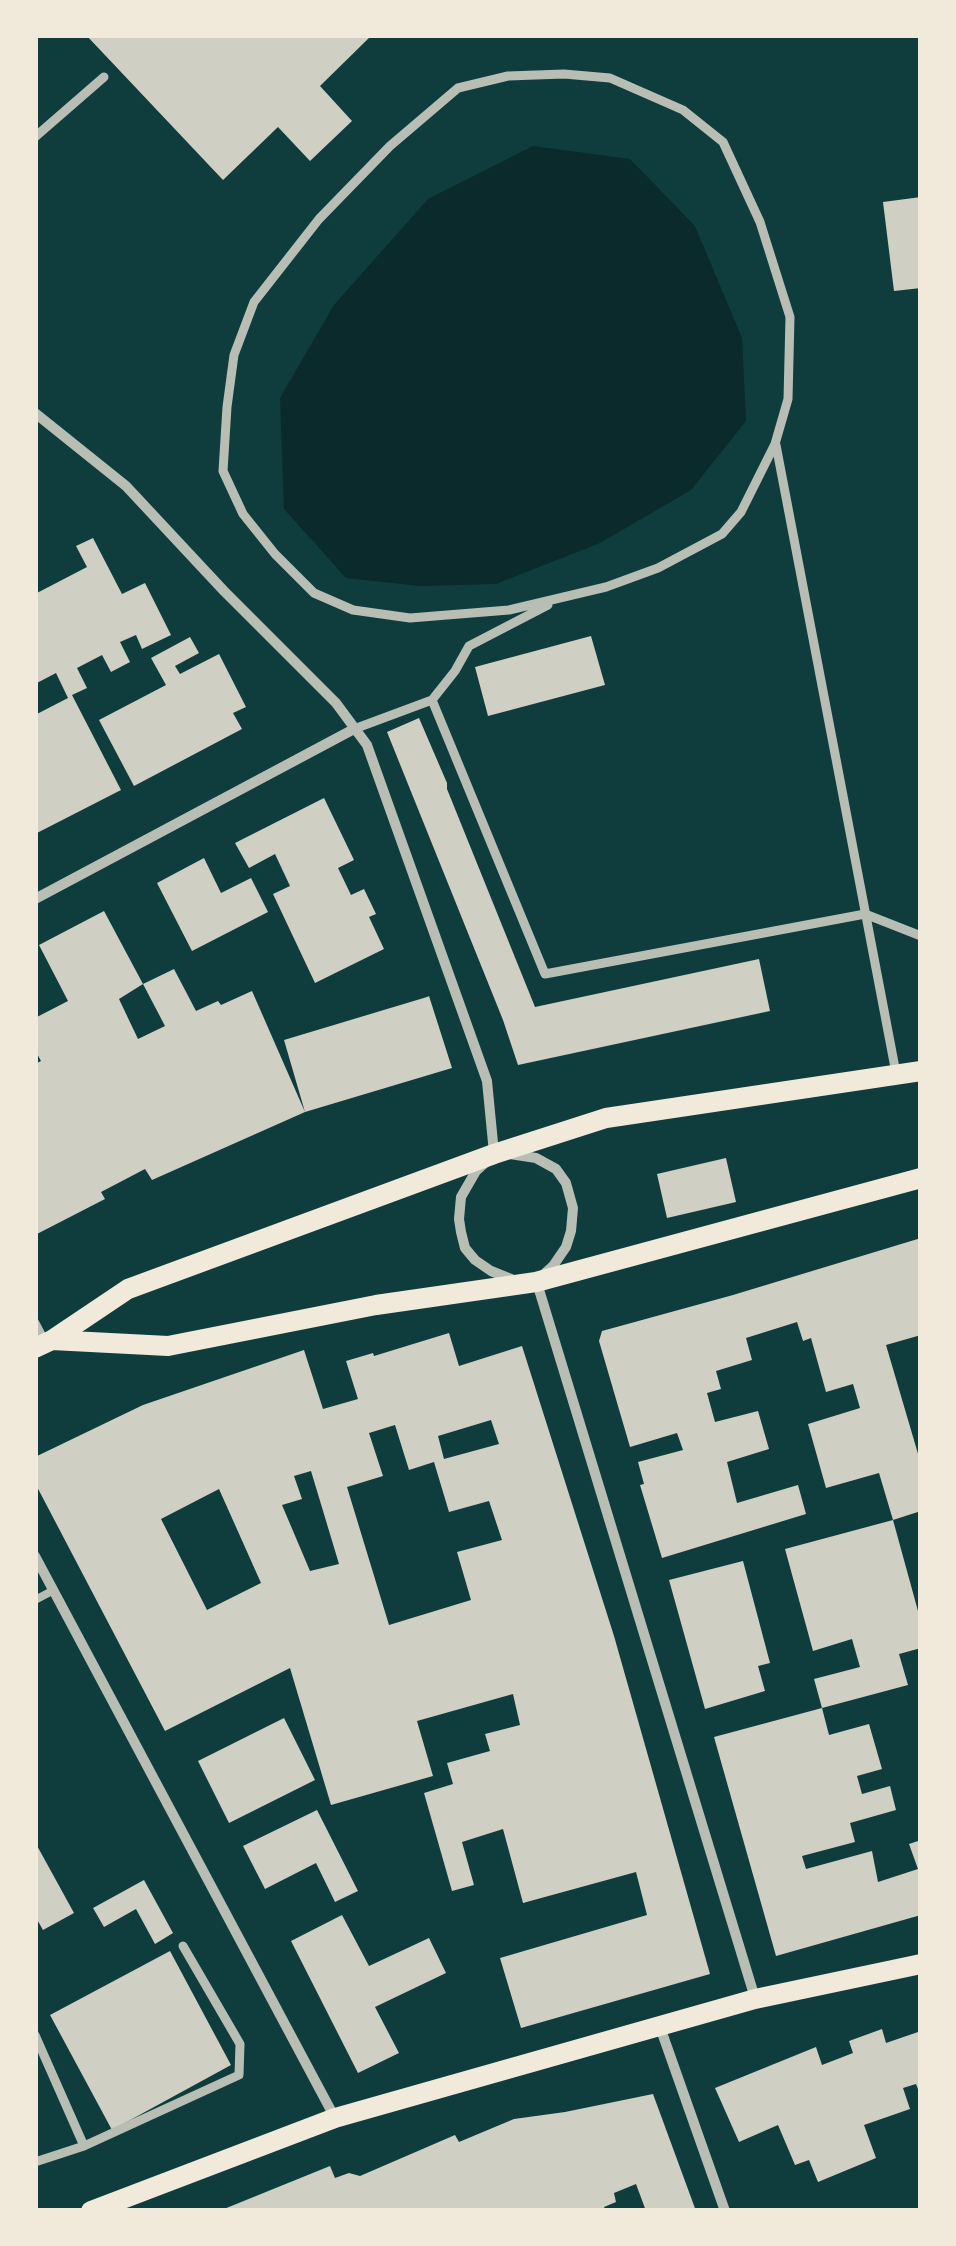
<!DOCTYPE html>
<style>
body{margin:0}
#map{position:relative;width:956px;height:2246px;overflow:hidden;background:#0f3d3e;font-family:"DM Sans",sans-serif}
canvas{display:block}
.frame{position:absolute;inset:0;border:38px solid #f1e9da;pointer-events:none}
</style>
<div id="map">
<canvas width="956" height="2246"></canvas>
<div class="frame"></div>
</div>
<script>
const ctx = document.querySelector('canvas').getContext('2d');
ctx.lineJoin = 'round';
function paint(path, color) {
  ctx.fillStyle = color;
  ctx.fill(path, 'evenodd');
}
function shape(rows) {
  const path = new Path2D();
  for (const r of rows) {
    path.moveTo(r[0], r[1]);
    for (let i = 2; i < r.length; i += 2) path.lineTo(r[i], r[i + 1]);
  }
  return path;
}
function stroke(path, color, width, dash) {
  ctx.strokeStyle = color;
  ctx.lineWidth = width;
  ctx.lineCap = dash ? 'butt' : 'round';
  ctx.setLineDash(dash || []);
  ctx.stroke(path);
}
const water = shape([
 [533,146,630,159,695,226,742,338,746,421,691,490,600,543,496,584,420,586,346,578,284,509,280,398,334,305,428,199]
]);
const building = shape([
 [86,35,372,35,320,86,352,121,310,161,278,127,223,180],
 [921,197,921,288,894,291,883,202],
 [93,538,122,594,145,583,171,635,142,649,136,635,120,642,130,662,111,672,102,655,77,668,87,688,72,695,121,790,35,834,35,715,68,698,56,673,35,684,35,594,87,567,76,546],
 [591,636,605,685,488,716,475,667],
 [190,637,199,653,175,666,180,674,219,654,246,707,233,713,242,729,134,786,99,720,166,685,151,658],
 [419,718,447,783,447,789,535,1007,759,959,770,1011,518,1065,503,1020,387,732],
 [324,798,354,860,338,868,351,895,364,889,376,914,369,917,384,949,315,983,273,894,290,886,275,854,249,868,235,843],
 [204,858,221,893,251,878,268,912,192,951,157,883],
 [104,911,143,984,119,999,138,1039,165,1026,143,984,174,969,196,1011,218,1001,221,1005,252,991,305,1112,284,1040,427,997,429,996,452,1068,305,1112,152,1180,145,1169,101,1192,105,1199,35,1235,35,1108,38,1107,35,1100,35,1064,41,1061,35,1050,35,1018,68,1001,39,945],
 [726,1158,736,1202,667,1218,657,1174],
 [921,1238,921,1335,886,1345,921,1464,921,1511,893,1520,921,1622,921,1648,899,1654,908,1685,822,1708,814,1679,860,1667,852,1639,813,1651,785,1549,893,1520,879,1473,826,1488,808,1424,860,1408,853,1384,826,1392,811,1338,803,1341,797,1322,746,1338,752,1360,716,1371,721,1389,707,1393,715,1422,758,1411,769,1449,727,1462,737,1503,798,1485,806,1514,662,1558,640,1485,644,1484,638,1462,683,1450,677,1433,630,1447,599,1341,602,1331,733,1295],
 [449,1333,459,1366,522,1346,614,1636,710,1974,521,2028,500,1958,647,1915,636,1872,523,1903,503,1829,462,1842,474,1885,452,1891,424,1793,453,1784,447,1763,490,1751,485,1734,520,1725,513,1694,417,1721,433,1776,331,1805,290,1668,165,1731,35,1483,35,1457,143,1405,304,1350,323,1409,358,1399,346,1361,373,1353,374,1356],
 [491,1420,499,1444,444,1459,438,1436],
 [395,1425,409,1470,434,1462,449,1512,489,1501,502,1540,457,1552,471,1600,389,1625,347,1487,383,1476,369,1433],
 [311,1471,339,1564,310,1571,282,1505,302,1499,294,1476],
 [219,1489,261,1583,207,1610,161,1519],
 [743,1561,770,1663,758,1666,765,1691,705,1709,669,1580],
 [822,1708,829,1735,869,1724,882,1769,857,1776,862,1794,890,1786,896,1810,850,1823,855,1842,802,1856,806,1869,872,1851,878,1882,918,1869,909,1844,921,1840,921,1915,776,1956,714,1737],
 [284,1718,315,1780,229,1823,198,1761],
 [317,1810,358,1891,335,1902,316,1863,265,1889,243,1846],
 [35,1842,74,1913,43,1930,35,1916],
 [144,1880,173,1933,155,1944,136,1909,104,1927,93,1908],
 [342,1915,369,1966,429,1938,446,1973,375,2007,399,2053,358,2073,291,1941],
 [170,1951,231,2065,112,2130,50,2015],
 [882,2029,886,2043,921,2031,921,2097,916,2084,903,2088,910,2109,864,2125,876,2158,818,2182,809,2160,795,2165,778,2125,739,2142,715,2088,816,2047,822,2065,853,2053,849,2041],
 [653,2094,696,2211,646,2211,636,2184,614,2193,616,2202,604,2207,606,2211,219,2211,330,2166,335,2178,349,2173,360,2176,455,2135,459,2142,514,2119,565,2112]
]);
const service = shape([
 [35,1322,44,1339],
 [35,1600,52,1591]
]);
const pedestrian = shape([
 [564,74,610,78,683,110,723,142,760,222,790,317,788,399,775,444,741,512,722,534,658,568,606,587,509,610,410,618,353,610,314,593,275,554,243,514,223,471,227,407,234,355,254,302,319,219,390,146,458,88,508,76,564,74],
 [35,137,104,77],
 [776,445,896,1073],
 [432,700,545,974,865,914,921,936],
 [354,729,432,700,455,671,469,646,548,605],
 [35,2035,84,2146],
 [35,2162,84,2146,239,2075,240,2044,183,1946]
]);
const minor = shape([
 [35,413,126,486,224,591,336,703,367,745,487,1081,494,1153],
 [35,899,354,729],
 [510,1154,536,1158,556,1169,566,1183,573,1208,571,1231,566,1247,553,1266,543,1275],
 [486,1162,476,1171,461,1197,459,1219,461,1232,465,1248,475,1260,491,1271,511,1279],
 [537,1283,755,1998],
 [35,1556,335,2118],
 [660,2027,725,2211]
]);
const secondary = shape([
 [52,1340,168,1346,376,1305,536,1282,921,1178],
 [35,1348,52,1340,128,1289,494,1154,606,1118,921,1071],
 [91,2211,335,2118,755,1999,921,1964]
]);
paint(water, '#0a2a2b');
paint(building, '#cfcfc3');
stroke(service, '#b8beb3', 8);
stroke(pedestrian, '#b8beb3', 9);
stroke(minor, '#b8beb3', 10);
stroke(secondary, '#f1e9da', 20);
</script>
